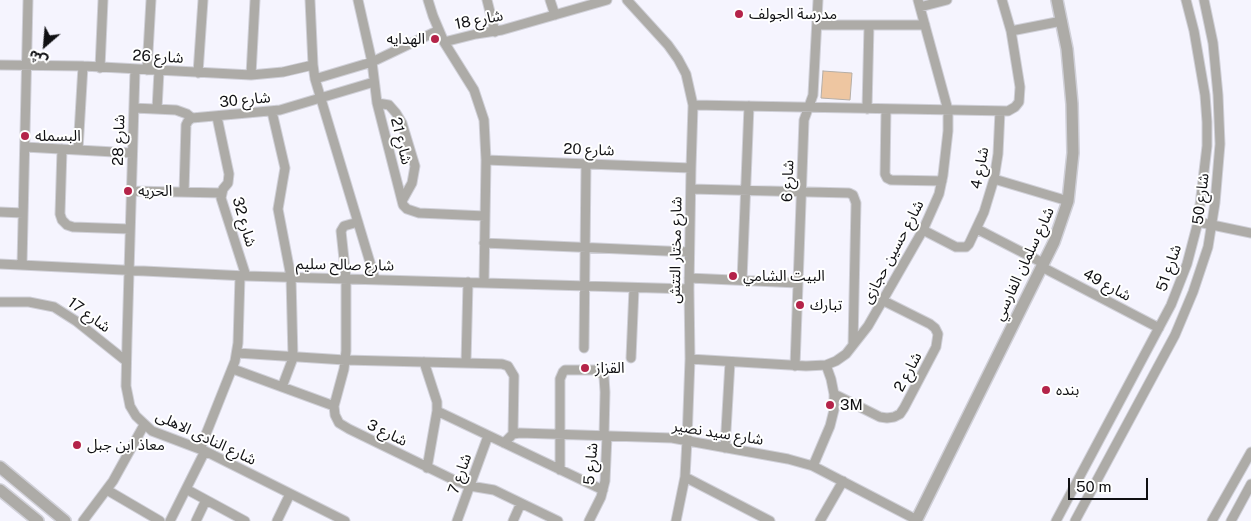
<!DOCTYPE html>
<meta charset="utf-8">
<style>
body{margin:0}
#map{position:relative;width:1251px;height:521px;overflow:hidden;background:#f5f4fe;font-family:"Public Sans","Noto Sans Arabic",sans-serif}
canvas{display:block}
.north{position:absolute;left:20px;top:20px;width:50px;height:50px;-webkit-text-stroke:4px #fff;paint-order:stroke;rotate:207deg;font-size:14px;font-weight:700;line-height:20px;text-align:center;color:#101013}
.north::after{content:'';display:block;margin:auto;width:18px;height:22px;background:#101013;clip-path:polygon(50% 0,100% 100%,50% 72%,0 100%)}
.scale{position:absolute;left:1068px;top:478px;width:80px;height:22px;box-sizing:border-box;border:2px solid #101013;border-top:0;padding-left:6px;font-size:15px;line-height:18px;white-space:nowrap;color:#101013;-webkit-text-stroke:4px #fff;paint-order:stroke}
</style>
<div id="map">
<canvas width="1251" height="521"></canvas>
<div class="north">ش</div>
<div class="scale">50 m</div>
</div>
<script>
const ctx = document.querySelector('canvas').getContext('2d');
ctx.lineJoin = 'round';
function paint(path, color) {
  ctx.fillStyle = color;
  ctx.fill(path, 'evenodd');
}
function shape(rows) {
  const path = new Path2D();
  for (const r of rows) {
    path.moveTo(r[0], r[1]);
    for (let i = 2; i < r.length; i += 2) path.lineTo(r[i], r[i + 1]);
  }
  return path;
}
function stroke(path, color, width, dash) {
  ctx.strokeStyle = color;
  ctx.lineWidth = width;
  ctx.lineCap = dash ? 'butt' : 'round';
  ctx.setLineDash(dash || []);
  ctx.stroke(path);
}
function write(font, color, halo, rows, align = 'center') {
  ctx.font = font + ' "Public Sans","Noto Sans Arabic",sans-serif';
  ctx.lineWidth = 4;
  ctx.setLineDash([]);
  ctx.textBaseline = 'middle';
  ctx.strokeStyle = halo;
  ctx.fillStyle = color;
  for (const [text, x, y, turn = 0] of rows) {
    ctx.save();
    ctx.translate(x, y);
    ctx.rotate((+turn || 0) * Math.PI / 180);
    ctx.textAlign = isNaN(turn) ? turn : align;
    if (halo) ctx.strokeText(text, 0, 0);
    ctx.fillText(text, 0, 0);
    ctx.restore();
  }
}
const building = shape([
 [823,71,852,73,850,100,821,98,823,71]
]);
const minor = shape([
 [310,0,313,65,315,79,375,279],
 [358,0,372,62,377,103,403,205,407,209,419,213,485,216],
 [428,0,433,16,444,42,474,90,484,120,486,160,484,282],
 [487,0,495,32],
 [550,0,555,15],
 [627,0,668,45,678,59,686,74,693,105,691,168,689,289,690,359,687,440,685,477,676,521],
 [920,7,947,0],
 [817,25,925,25],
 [1011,31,1062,21],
 [444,42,476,34,502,30,607,0],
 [0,65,83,66,251,75,283,72,313,65],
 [100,68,103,0],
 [135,70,127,340,126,386,130,406,136,416,152,431,205,451,345,521],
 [147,70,151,0],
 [198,73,203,0],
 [251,75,255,0],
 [315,79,372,62,439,30],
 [377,103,389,105,396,113,402,123,415,166,412,183,402,201],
 [693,105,1008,111,1015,107,1019,102,1020,87,1011,31,1002,0],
 [134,108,176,110,187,114,192,118],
 [157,109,159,71],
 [867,109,869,25],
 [886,109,885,174,887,178,891,180,942,181],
 [272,112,285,168,278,209,291,277,293,358,282,387],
 [217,117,229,174,228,183,223,189,221,198,246,276],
 [25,147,132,153],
 [62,149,60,214,62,220,67,225,73,227,130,229],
 [78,150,83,66],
 [486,160,691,168],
 [994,179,1068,201],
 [691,189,849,193,853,195,856,203,853,345],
 [132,191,222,193],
 [184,192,186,125,188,121,192,118,280,110,374,82],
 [0,212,23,213],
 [358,222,344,226,341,231,346,278,346,351,344,369,334,406,335,415,339,423,349,429,454,480,470,486,494,490,558,521],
 [1198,222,1251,233],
 [977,229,1043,263],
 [923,230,956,247,966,247,969,244,984,212,994,179,998,154,1000,111],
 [484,243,689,252],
 [0,264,246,276,689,289],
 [22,265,28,0],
 [1042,267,1159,328],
 [689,278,798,283],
 [742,280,749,106],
 [0,302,29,302,54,307,76,321,126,361],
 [584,348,586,164],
 [237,353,345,360,502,364,508,366,514,376,513,434],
 [631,358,634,288],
 [690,359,806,366,826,365,836,361,846,354,868,326,923,230,939,194,943,175,948,131,948,110,918,0],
 [424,362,437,402,437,411,427,468],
 [466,363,468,282],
 [795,366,804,120,813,95,818,0],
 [233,369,334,406],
 [834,394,880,417,887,418,894,417,900,414,904,408,936,347,938,334,935,328,930,324,884,301],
 [437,411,603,490],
 [504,443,513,434,520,433,672,438,788,459,813,466,917,520],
 [725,448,730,362],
 [200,449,235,361,238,343,240,276],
 [813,466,830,426,834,410,834,394,831,379,826,365],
 [560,470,560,379,563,372,565,370,596,370,602,374,604,377,605,392,604,436],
 [685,477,770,521],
 [186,489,245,521],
 [107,490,160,521],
 [83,521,113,481,144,425],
 [170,521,205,451],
 [196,521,206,500],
 [277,521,290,494],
 [457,521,488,436],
 [513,521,521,503],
 [589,521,601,497,605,481,607,436],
 [820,521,843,481],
 [1056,521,1171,305,1187,264,1198,222,1207,146,1207,122,1205,95,1194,31,1186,0],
 [1075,521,1175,335,1193,292,1208,247,1215,203,1220,144,1218,95,1213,43,1204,0],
 [1212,521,1251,452],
 [1231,521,1251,484]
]);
const tertiary = shape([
 [0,467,65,521],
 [0,490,38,521],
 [916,521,1054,242,1068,201,1073,153,1072,104,1067,49,1057,0]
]);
const markers = [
 [739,14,5,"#b42349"],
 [435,39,5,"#b42349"],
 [25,136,5,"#b42349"],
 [128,191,5,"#b42349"],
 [733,276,5,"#b42349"],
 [800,305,5,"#b42349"],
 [585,368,5,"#b42349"],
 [1046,390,5,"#b42349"],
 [830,405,5,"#b42349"],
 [77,445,5,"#b42349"]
];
const poiNames = [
 ["مدرسة الجولف",749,14],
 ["الهدايه",425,39,"right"],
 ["البسمله",35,136],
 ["الحريه",138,191],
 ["البيت الشامي",743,276],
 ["تبارك",810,305],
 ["القزاز",595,368],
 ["بنده",1056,390],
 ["3M",840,405],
 ["معاذ ابن جبل",87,445]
];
const streetNames = [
 ["شارع 18",479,20,-11],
 ["شارع 26",158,57,3],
 ["شارع 30",245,100,-6],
 ["شارع 28",119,140,-88],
 ["شارع 21",401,141,76],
 ["شارع 20",589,150,2],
 ["شارع 4",980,168,-79],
 ["شارع 6",788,181,-88],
 ["شارع 50",1201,199,-83],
 ["شارع 32",244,222,74],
 ["شارع مختار التتش",676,250,-89],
 ["شارع حسين حجازى",893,252,-62],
 ["شارع سلمان الفارسي",1024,264,-65],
 ["شارع صالح سليم",345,265,1],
 ["شارع 51",1169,268,-71],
 ["شارع 49",1107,285,28],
 ["شارع 17",89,315,36],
 ["شارع 2",908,372,-62],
 ["شارع 3",387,433,26],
 ["شارع سيد نصير",718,433,9],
 ["شارع النادى الاهلى",206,438,25],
 ["شارع 5",591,464,-85],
 ["شارع 7",460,474,-70]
];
paint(building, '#eec6a1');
stroke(building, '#b5aea7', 1);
stroke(minor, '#d0d0d8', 11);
stroke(tertiary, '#d0d0d8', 14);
stroke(minor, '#adaba7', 9);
stroke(tertiary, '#adaba7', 11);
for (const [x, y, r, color] of markers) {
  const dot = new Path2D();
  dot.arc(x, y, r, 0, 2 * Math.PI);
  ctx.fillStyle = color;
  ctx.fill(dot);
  stroke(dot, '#fff', 2);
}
write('15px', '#101013', '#fff', poiNames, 'left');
write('15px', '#101013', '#fff', streetNames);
</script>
